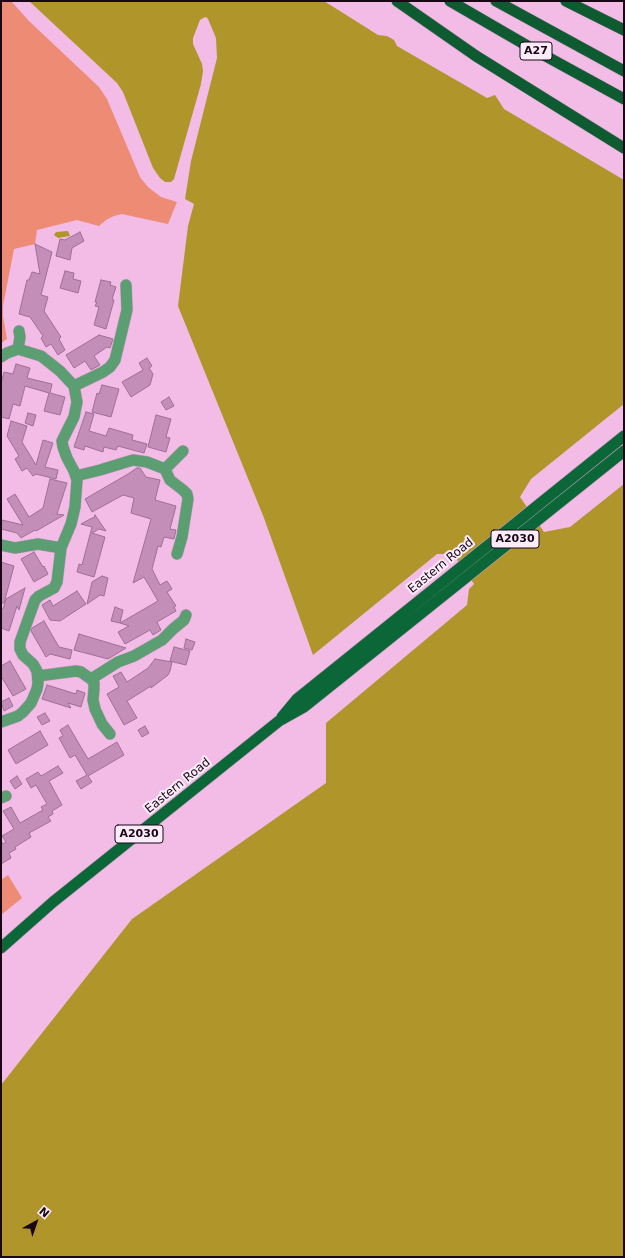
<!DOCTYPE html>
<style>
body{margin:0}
#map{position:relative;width:625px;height:1258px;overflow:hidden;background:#f2bce7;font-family:"DejaVu Sans",sans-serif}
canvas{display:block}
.frame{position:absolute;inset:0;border:2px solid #190716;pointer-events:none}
.north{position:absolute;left:16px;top:1202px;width:40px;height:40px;-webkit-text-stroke:3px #fcebf8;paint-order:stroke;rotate:40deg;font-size:11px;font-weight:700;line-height:16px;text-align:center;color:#190716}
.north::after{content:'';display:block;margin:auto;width:14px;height:18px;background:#190716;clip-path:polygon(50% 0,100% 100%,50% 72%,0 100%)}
</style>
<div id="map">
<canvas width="625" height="1258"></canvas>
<div class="frame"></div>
<div class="north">N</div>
</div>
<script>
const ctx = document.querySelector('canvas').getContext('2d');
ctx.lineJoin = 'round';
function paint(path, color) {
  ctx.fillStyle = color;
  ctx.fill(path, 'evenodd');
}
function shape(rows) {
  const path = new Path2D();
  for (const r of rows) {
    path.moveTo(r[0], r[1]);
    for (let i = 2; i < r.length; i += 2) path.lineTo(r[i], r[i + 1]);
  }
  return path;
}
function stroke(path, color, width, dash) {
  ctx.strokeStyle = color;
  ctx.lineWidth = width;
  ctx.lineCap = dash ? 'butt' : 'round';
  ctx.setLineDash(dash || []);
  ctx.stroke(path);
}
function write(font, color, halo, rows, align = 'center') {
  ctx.font = font + ' "DejaVu Sans",sans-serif';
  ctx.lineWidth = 4;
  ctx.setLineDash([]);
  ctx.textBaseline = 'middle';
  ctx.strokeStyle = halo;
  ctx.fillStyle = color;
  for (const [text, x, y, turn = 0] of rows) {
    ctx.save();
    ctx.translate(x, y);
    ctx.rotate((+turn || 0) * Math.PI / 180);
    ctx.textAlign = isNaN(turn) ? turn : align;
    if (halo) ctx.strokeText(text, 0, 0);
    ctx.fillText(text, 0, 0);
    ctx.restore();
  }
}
const green = shape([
 [1,1,11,1,29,21,99,87,107,99,140,177,148,187,161,197,177,202,168,224,122,214,114,216,106,220,99,226,77,220,37,230,35,244,14,249,3,306,3,316,7,339,1,343],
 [8,875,22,898,1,915,1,880]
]);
const water = shape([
 [29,1,324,1,378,35,387,36,394,40,397,46,487,98,495,95,504,109,624,180,624,404,531,479,520,497,544,532,570,527,624,484,624,1257,1,1257,1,1085,132,919,326,783,326,723,467,605,469,589,474,584,453,554,437,554,313,655,264,518,178,306,188,226,194,204,185,199,191,161,217,58,216,38,208,19,206,17,203,18,200,20,193,38,193,44,202,64,203,71,201,84,174,179,171,182,165,182,160,178,153,168,123,92,117,83],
 [68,231,70,236,58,238,54,235,56,232]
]);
const building = shape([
 [80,232,84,241,72,248,70,260,56,256,60,239,65,240,80,232],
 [35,244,52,252,41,295,48,297,44,311,61,337,59,339,65,350,58,355,51,344,46,347,41,338,43,336,30,317,19,314,27,280,29,280,32,272,40,274,35,244],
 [65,271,74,273,73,279,81,281,78,293,60,288,65,271],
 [101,280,111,282,110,285,116,287,112,299,114,300,106,329,94,325,99,307,95,306,97,302,95,302,101,280],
 [99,335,113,339,110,348,107,347,94,356,100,365,91,370,85,361,74,368,66,355,99,335],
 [147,358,152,366,149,368,153,374,150,385,131,397,122,382,143,370,139,363,147,358],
 [16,364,30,368,27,378,52,384,50,393,65,397,60,415,44,411,49,393,25,386,20,406,13,404,9,419,1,417,1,384,4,372,13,374,16,364],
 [102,385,119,389,111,417,92,412,97,393,99,394,102,385],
 [169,397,174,406,166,410,161,402,169,397],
 [86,412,94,414,89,431,106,436,109,428,133,435,132,440,147,444,144,453,118,446,116,450,104,447,103,452,85,446,84,450,74,447,86,412],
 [28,413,36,415,33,426,25,423,28,413],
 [156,415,171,419,166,437,170,438,166,452,148,447,156,415],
 [11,421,27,426,22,442,36,465,43,440,53,443,45,467,58,470,56,479,36,474,33,476,27,468,22,471,15,459,19,456,7,436,11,421],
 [137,468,140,468,146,477,160,480,155,500,176,506,170,529,176,530,174,539,164,537,161,547,158,546,152,569,160,585,167,581,172,589,167,592,176,606,174,607,176,611,157,622,161,630,153,635,150,630,125,644,118,632,129,626,120,623,158,601,144,577,133,583,151,519,131,513,134,498,123,495,92,512,85,499,128,474,137,468],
 [50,479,67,483,57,514,64,515,36,531,35,530,21,538,17,533,1,529,2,520,23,525,7,499,15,494,29,517,43,508,50,479],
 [95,515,106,531,99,529,92,533,105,537,94,577,77,572,79,564,82,565,92,527,81,524,92,518,94,518,95,515],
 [34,552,43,567,44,566,48,574,34,582,21,559,34,552],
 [1,562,14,566,4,603,1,603,1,562],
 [102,576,108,578,104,596,100,595,87,604,92,582,102,576],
 [25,588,19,610,17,606,9,631,1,628,1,609,3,609,6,599,25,588],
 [77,591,86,604,60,621,50,620,42,605,50,600,53,606,77,591],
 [115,607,123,610,120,623,111,621,115,607],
 [44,621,59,647,72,650,70,659,50,654,46,657,31,631,32,628,44,621],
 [79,634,126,648,108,659,74,650,79,634],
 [186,639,195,642,192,650,184,648,186,639],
 [174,647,190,651,186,665,170,661,174,647],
 [155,659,172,662,170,671,168,675,151,688,151,686,127,701,137,718,124,725,107,694,119,687,113,676,121,672,127,682,148,668,155,659],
 [10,661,26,689,13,696,1,676,1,666,10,661],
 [47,685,76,694,77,690,85,693,81,707,68,703,71,708,42,699,47,685],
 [9,698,13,706,4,711,1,702,9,698],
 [45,713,50,721,42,725,37,717,45,713],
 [68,725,88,759,117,742,124,755,88,776,92,782,81,789,76,781,87,775,75,755,70,758,59,738,63,736,60,730,68,725],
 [145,726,149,733,142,737,138,730,145,726],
 [40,731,48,745,16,764,8,750,40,731],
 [58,766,63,773,49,781,62,805,52,811,53,814,48,817,51,821,29,833,31,837,15,847,16,849,9,853,11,858,1,864,1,841,3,844,6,842,2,836,14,829,3,811,11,807,20,823,43,810,41,807,47,804,36,785,31,788,26,779,38,772,41,776,58,766],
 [17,776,22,784,15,789,10,781,17,776]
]);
const minor = shape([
 [18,349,20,337,19,331],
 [1,357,7,353,18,349,41,356,60,371,74,386,77,402,74,417,62,441,63,447,67,458,74,471,77,480,75,507,71,524,61,548,57,582,54,588,39,596,35,600,20,642,20,649,23,655,33,664,37,671,38,683,37,689,31,703,23,712,18,716,1,722],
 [74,386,103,372,110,367,115,360,127,310,126,285],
 [165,469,183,451],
 [76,476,100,470,133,460,147,462,165,469,170,480,183,490,187,494,188,499,182,537,177,554],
 [1,545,15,548,38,544,61,548],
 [38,676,76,671,81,672,91,679,94,683,94,689,93,700,95,709,102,724,110,734],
 [91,679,118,662,134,656,162,640,173,629,184,620,186,615],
 [1,798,6,796]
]);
const primary = shape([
 [282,717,297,699,624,436],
 [1,948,53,902,279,721,304,707,624,451]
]);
const trunk = shape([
 [397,1,476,56,624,148],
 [450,1,531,48,624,99],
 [496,1,624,71],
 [566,1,624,30]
]);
const shields = [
 [536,51,32],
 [515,539,48],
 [139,834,48]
];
const shieldNames = [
 ["A27",536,51],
 ["A2030",515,539],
 ["A2030",139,834]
];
const streetNames = [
 ["Eastern Road",441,566,-39],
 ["Eastern Road",178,786,-39]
];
paint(green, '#ee8b74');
paint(water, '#b0952b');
paint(building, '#c38fb8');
stroke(building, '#9f6e96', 1);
stroke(minor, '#cb9bc1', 12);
stroke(primary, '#cb9bc1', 12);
stroke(trunk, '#cb9bc1', 12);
stroke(minor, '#5b9e72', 11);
stroke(primary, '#0c6738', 11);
stroke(trunk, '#0e5b32', 11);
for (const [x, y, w] of shields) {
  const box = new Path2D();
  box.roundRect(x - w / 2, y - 9, w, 18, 3);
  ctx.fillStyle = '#fcebf8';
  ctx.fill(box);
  stroke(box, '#190716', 1);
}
write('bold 11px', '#190716', null, shieldNames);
write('12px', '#190716', '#fcebf8', streetNames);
</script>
